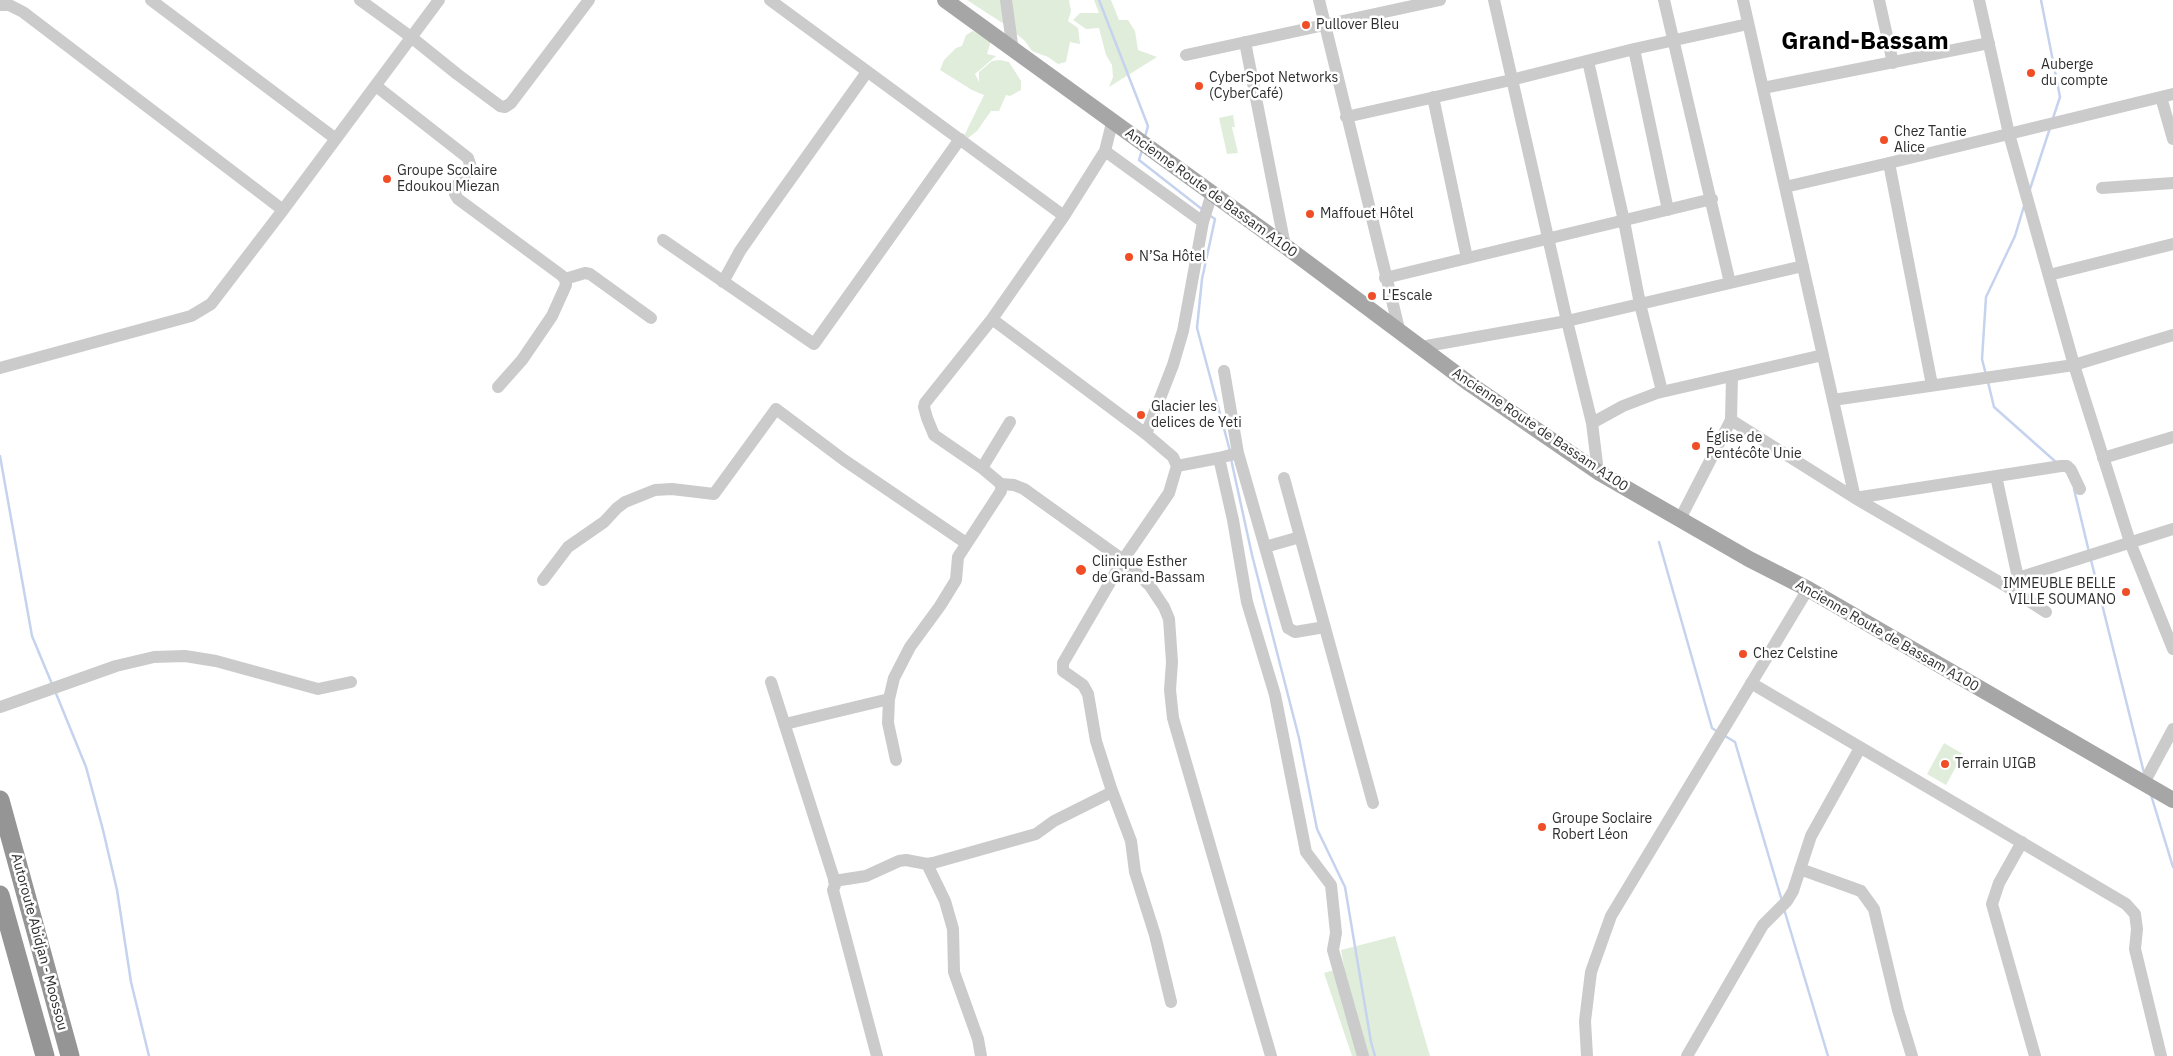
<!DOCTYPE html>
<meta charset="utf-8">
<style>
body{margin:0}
canvas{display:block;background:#fff}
</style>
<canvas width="2173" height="1056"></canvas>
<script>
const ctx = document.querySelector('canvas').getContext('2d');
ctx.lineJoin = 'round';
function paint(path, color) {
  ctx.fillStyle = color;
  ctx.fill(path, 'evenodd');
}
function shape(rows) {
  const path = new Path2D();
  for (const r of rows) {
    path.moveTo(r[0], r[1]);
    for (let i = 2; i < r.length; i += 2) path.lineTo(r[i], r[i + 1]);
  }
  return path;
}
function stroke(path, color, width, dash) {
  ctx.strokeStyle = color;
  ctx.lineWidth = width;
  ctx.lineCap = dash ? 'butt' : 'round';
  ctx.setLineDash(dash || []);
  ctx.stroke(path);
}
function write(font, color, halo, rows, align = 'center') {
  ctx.font = font + ' "IBM Plex Sans",sans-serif';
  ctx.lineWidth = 5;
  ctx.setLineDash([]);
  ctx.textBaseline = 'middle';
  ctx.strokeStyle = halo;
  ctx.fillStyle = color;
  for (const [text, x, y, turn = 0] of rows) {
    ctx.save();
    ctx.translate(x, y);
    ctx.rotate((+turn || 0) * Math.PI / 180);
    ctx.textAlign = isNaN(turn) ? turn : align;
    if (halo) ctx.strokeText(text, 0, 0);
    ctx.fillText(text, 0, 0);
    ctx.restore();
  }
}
const green = shape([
 [967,0,1069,0,1071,11,1068,21,1078,28,1080,44,1070,42,1066,62,1058,64,1048,57,1032,51,1025,41,1004,24],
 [1094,0,1111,0,1119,20,1128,20,1135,31,1138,50,1157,57,1109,87,1113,77,1112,65,1106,55,1099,28,1086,29,1073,20,1080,13,1099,13],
 [973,31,991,41,987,54,996,56,975,74,979,82,979,72,992,61,1000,60,1009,62,1021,81,1021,90,1010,96,1006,95,999,111,991,111,977,131,968,138,964,136,984,95,972,90,940,70,944,60,956,48,962,46,966,35],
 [1233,115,1235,127,1232,127,1238,153,1227,154,1219,118],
 [1944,743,1963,754,1946,785,1927,774],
 [1395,936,1430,1056,1352,1056,1324,973,1344,967,1341,950]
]);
const stream = shape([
 [1099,0,1148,126,1145,137],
 [2041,0,2060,97,2053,118],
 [1142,150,1139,160,1203,210],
 [2030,189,2050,128],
 [1209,215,1215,219,1202,279,1197,328,1230,451],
 [1986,375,1982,359,1986,297,2015,236,2024,206],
 [1988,382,1994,407,2057,463],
 [0,456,32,636,52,684],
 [1231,459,1252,555,1299,738,1317,829,1345,887,1371,1042,1375,1056],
 [2074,489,2089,552],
 [1659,542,1712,728,1718,732],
 [2091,560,2144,773],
 [55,691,86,767,103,830,117,890,131,982,149,1056],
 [1725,736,1735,742,1782,901],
 [2151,795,2173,867],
 [1784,909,1828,1056]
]);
const minor = shape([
 [151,0,336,139],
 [360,0,411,37,457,74,500,106,505,107,511,103,589,0],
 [770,0,1064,216],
 [1006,0,1013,51],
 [1319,0,1399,329],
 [1494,0,1567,321,1592,423,1598,472],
 [1664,0,1730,283],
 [1743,0,1855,498,2061,466,2067,466,2071,470,2080,489],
 [1879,0,1893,63],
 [1979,0,2009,134,2074,365,2130,542,2173,649],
 [0,5,9,5,23,12,283,210],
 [1245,42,1285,246],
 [1634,49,1668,210],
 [1186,55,1440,0],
 [1588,61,1624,221,1640,304,1662,391],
 [376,86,468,158,470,164,468,171,455,188,455,194,458,199,561,275,565,279,566,285,552,316,522,360,498,387],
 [1763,88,1989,43],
 [1433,97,1467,258],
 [2161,97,2173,139],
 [1346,117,1511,80,1634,49,1748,24],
 [1112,123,1105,151,1064,216,992,319,925,403,924,407,927,418,934,435,982,468,1001,484,1014,485,1024,489,1123,560,1150,586,1164,607,1169,619,1172,662,1170,690,1173,718,1271,1056],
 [1105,151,1203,222],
 [1889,163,1932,385],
 [1785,187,1889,163,2173,94],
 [2102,188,2173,183],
 [663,240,814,344,960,139],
 [2049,275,2173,244],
 [1385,278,1712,199],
 [565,279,585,273,590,274,651,318],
 [723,282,740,251,765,215,867,72],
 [992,319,1146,434,1173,457,1177,466,1169,493,1123,560,1063,663,1063,671,1083,685,1088,694,1096,741,1111,788,1131,841,1135,872,1155,935,1171,1002],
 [1421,347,1567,321,1803,266],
 [0,368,191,316,211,304,283,210,439,0],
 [1224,371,1238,453,1265,547,1300,537],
 [1833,400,2074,365,2173,335],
 [1731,420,1855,498,2006,586,2046,612],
 [1592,423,1623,406,1657,393,1823,355],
 [1146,434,1173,365,1183,331,1203,222,1212,193],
 [1219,458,1233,520,1247,602,1275,695,1306,852,1331,885,1336,933,1333,950,1363,1056],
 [2103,458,2173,437],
 [1177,466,1219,458,1238,453],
 [982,468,1010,422],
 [1996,476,2018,578,2011,583],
 [1284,478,1373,803],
 [1680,519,1731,420,1732,376],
 [1265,547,1288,628,1295,632,1325,627],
 [2018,578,2173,529],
 [543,580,568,547,604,522,617,508,625,502,655,490,672,489,714,494,776,409,844,460,966,543],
 [771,682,834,879,835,885,833,890,877,1056],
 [1751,683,2126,904,2135,914,2137,929,2135,949,2161,1056],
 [0,707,116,666,154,657,185,656,216,661,318,689,351,682],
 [785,724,889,699],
 [896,760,888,723,889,699,894,678,910,647,940,606,956,580,958,557,1001,491,1001,484],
 [2144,783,2173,729],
 [2022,842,1999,883,1992,904,2035,1056],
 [927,864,945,901,953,929,954,972,978,1039,981,1056],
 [1800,869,1861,891,1874,909,1898,1010,1912,1056],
 [834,881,866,876,899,861,906,860,927,864,933,863,1036,834,1054,821,1112,792],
 [1587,1056,1585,1021,1591,972,1611,916,1808,589],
 [1687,1056,1763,925,1787,901,1793,891,1811,836,1860,748]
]);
const major = shape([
 [945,0,1285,246,1470,384,1598,472,1749,559,1808,589,2173,800]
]);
const highway = shape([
 [0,800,70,1056],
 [0,895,45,1056]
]);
const markers = [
 [1306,25,5,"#ef4e26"],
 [2031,73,5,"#ef4e26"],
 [1199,86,5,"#ef4e26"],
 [1884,140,5,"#ef4e26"],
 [387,179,5,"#ef4e26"],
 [1310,214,5,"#ef4e26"],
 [1129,257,5,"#ef4e26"],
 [1372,296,5,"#ef4e26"],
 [1141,415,5,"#ef4e26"],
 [1696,446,5,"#ef4e26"],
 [1081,570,6,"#ef4e26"],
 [2126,592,5,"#ef4e26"],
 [1743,654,5,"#ef4e26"],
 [1945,764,5,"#ef4e26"],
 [1542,827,5,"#ef4e26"]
];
const poiNames = [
 ["Pullover Bleu",1316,25],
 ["Auberge",2041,65],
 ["du compte",2041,81],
 ["CyberSpot Networks",1209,78],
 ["(CyberCafé)",1209,94],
 ["Chez Tantie",1894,132],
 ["Alice",1894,148],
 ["Groupe Scolaire",397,171],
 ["Edoukou Miezan",397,187],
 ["Maffouet Hôtel",1320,214],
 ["N’Sa Hôtel",1139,257],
 ["L'Escale",1382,296],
 ["Glacier les",1151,407],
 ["delices de Yeti",1151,423],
 ["Église de",1706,438],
 ["Pentécôte Unie",1706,454],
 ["Clinique Esther",1092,562],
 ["de Grand-Bassam",1092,578],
 ["IMMEUBLE BELLE",2116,584,"right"],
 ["VILLE SOUMANO",2116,600,"right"],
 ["Chez Celstine",1753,654],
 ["Terrain UIGB",1955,764],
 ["Groupe Soclaire",1552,819],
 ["Robert Léon",1552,835]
];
const streetNames = [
 ["Ancienne Route de Bassam A100",1211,193,36],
 ["Ancienne Route de Bassam A100",1540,430,34],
 ["Ancienne Route de Bassam A100",1887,636,30],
 ["Autoroute Abidjan - Moossou",39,942,75]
];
const townNames = [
 ["Grand-Bassam",1865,42]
];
paint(green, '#e0eddb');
stroke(stream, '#c6d3ee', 2.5);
stroke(minor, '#cbcbcb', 12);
stroke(major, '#a6a6a6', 16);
stroke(highway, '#959595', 19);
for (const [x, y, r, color] of markers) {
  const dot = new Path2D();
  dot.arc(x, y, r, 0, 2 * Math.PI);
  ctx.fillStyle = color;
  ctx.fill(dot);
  stroke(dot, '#fff', 2);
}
write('14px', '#2e2e2e', '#fff', poiNames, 'left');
write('14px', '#2e2e2e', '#fff', streetNames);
write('bold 24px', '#000', '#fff', townNames);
</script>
